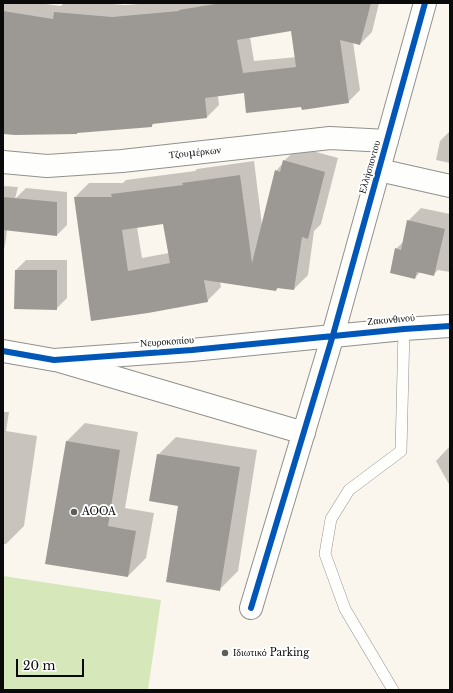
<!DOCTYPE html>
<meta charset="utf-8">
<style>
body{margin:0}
#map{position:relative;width:453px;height:693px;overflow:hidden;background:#faf6ed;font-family:"Libre Baskerville",serif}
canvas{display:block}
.frame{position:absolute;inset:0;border:4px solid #0a0a0a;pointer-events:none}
.scale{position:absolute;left:16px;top:659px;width:68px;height:18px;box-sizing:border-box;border:2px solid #0a0a0a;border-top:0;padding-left:5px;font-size:12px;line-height:14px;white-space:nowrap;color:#0a0a0a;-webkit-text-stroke:3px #fff;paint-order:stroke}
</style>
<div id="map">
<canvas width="453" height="693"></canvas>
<div class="frame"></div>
<div class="scale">20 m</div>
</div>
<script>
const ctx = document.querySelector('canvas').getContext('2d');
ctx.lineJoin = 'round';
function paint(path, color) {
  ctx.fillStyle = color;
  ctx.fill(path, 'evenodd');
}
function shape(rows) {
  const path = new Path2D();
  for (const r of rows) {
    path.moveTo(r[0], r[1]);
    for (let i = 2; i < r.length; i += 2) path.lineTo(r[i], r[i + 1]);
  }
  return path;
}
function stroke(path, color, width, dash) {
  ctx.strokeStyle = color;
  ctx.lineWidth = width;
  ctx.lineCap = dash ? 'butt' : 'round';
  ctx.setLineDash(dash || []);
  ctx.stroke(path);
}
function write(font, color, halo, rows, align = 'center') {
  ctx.font = font + ' "Libre Baskerville",serif';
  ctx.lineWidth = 4;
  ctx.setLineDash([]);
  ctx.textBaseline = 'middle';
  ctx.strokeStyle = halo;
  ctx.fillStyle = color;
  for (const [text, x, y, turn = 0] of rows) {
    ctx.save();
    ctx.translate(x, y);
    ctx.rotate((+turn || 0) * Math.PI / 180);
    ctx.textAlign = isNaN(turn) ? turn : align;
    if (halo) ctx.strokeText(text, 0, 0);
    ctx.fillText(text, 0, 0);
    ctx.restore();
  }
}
const forest = shape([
 [3,576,161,600,148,690,3,690]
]);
const shadow = shape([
 [3,3,38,3,61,6,64,3,99,3,125,5,153,3,313,3,250,37,254,61,308,56,321,3,379,3,372,32,360,44,353,42,360,90,348,102,302,106,244,92,218,96,219,105,207,117,154,123,152,126,78,131,3,133],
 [450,131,450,163,436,160,440,141],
 [298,147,338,158,321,224,314,231,308,275,294,289,279,287,276,290,220,282,221,287,207,301,147,312,75,197,89,183,123,183,126,180,195,171,197,169,254,161,262,225,276,171,283,163,284,161],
 [164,223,169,253,142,258,137,227],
 [3,186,18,187,15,199,26,188,67,192,67,225,57,235,8,221,6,239,3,255],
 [421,208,450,214,450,272,438,270,433,275,420,272,415,278,396,249,404,241,408,221],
 [26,260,67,260,67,298,56,309,16,270],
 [3,412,9,412,6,431,37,436,24,526,6,544,3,544],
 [85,423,138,432,125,508,154,513,146,558,128,576,67,441],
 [176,437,257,450,238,571,220,589,179,505,158,455],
 [450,446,450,486,436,461]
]);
const building = shape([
 [221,3,371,3,360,45,340,40,349,103,302,110,301,107,246,113,244,93,205,98,207,118,152,124,152,127,77,133,77,134,15,135,3,134,3,11,53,19,54,12,112,17,179,11,179,10],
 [291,31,296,67,243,73,237,40],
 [283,160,325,172,308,239,302,237,294,290,277,288,276,291,204,280,208,302,148,313,91,321,74,197,112,197,111,194,183,185,182,183,240,175,252,263,275,170,280,172],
 [163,224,170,263,128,271,122,230],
 [3,197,57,202,57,236,3,230],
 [407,220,445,229,434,276,417,272,415,279,390,273,395,248,401,250],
 [15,270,57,270,57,310,14,309],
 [66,441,120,450,108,526,136,531,128,577,45,564],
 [157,454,240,467,220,591,166,582,178,506,149,501]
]);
const service = shape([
 [393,690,345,609,325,554,331,519,349,490,401,451,404,329]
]);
const minor = shape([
 [3,162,47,166,122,161,330,138,387,141],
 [379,170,450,186],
 [56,360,304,433],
 [251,608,333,335,425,3]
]);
const tertiary = shape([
 [3,351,54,360,192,350,404,329,450,326]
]);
const cycleway = shape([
 [3,351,54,360,192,350,404,329,450,326],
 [251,608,333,335,425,3]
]);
const markers = [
 [74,512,4,"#5e5d59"],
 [225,653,4,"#5e5d59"]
];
const streetNames = [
 ["Τζουμέρκων",195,153,-6],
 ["Ελλήσποντου",370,167,-74],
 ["Ζακυνθινού",391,320,-5],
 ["Νευροκοπίου",167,342,-4]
];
const poiNames = [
 ["AOOA",82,512],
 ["Ιδιωτικό Parking",233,653]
];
paint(forest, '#d6e7ba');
paint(shadow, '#0003');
paint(building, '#9c9894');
stroke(service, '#92908c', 12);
stroke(minor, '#92908c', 24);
stroke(tertiary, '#92908c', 24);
stroke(service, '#fefefc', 11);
stroke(minor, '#fefefc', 22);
stroke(tertiary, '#fefefc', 22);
stroke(cycleway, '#0057b8', 6);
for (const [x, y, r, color] of markers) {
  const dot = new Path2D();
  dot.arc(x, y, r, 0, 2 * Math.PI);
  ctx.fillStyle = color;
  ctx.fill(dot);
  stroke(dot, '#fff', 1.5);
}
write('10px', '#0a0a0a', '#fff', streetNames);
write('10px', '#0a0a0a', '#fff', poiNames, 'left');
</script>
